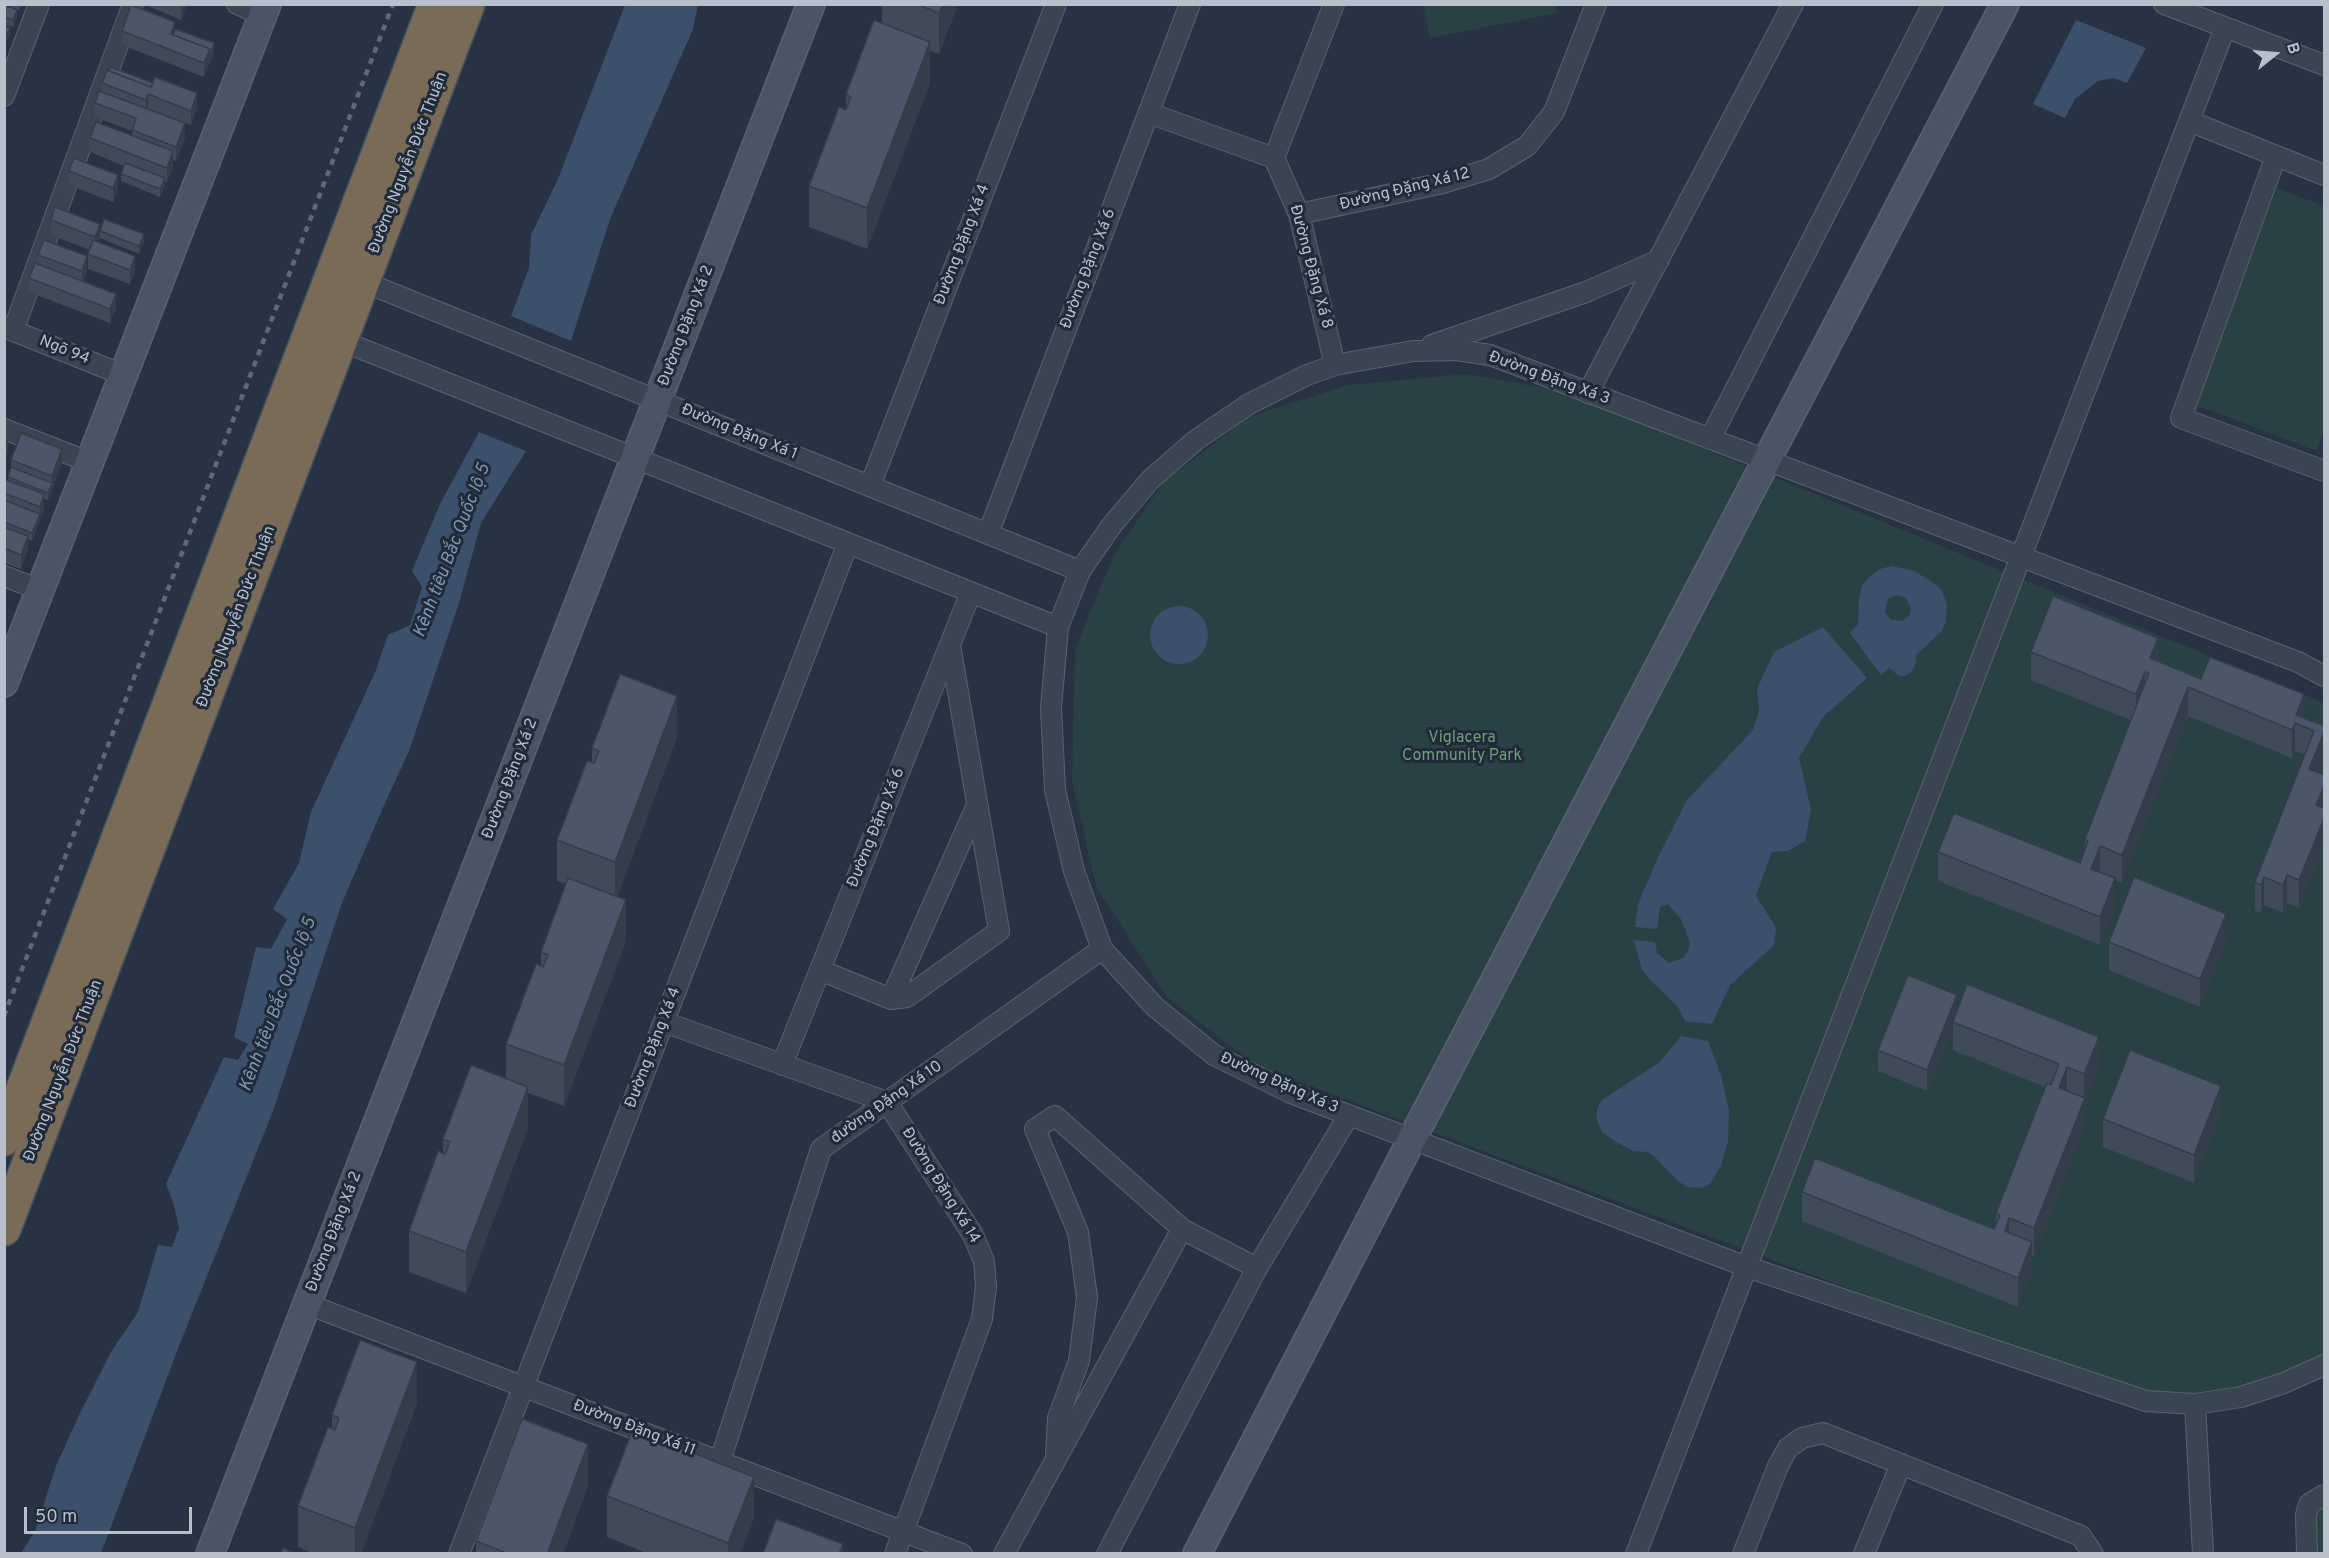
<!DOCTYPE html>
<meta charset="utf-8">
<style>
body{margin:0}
#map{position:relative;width:2329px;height:1558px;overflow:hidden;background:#273343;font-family:Overpass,sans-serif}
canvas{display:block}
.frame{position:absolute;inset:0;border:6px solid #b8c0cc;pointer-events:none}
.north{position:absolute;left:2245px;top:24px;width:60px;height:60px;-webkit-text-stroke:4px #202a38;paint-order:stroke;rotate:73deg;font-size:16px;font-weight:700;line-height:24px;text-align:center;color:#b8c0cc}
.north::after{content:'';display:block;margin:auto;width:21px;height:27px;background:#b8c0cc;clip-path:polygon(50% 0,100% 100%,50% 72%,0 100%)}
.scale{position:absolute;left:24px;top:1507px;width:168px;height:27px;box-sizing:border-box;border:3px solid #b8c0cc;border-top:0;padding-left:8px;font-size:18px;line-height:21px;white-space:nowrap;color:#b8c0cc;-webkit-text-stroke:4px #202a38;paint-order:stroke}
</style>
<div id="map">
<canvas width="2329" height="1558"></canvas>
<div class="frame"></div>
<div class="north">B</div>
<div class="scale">50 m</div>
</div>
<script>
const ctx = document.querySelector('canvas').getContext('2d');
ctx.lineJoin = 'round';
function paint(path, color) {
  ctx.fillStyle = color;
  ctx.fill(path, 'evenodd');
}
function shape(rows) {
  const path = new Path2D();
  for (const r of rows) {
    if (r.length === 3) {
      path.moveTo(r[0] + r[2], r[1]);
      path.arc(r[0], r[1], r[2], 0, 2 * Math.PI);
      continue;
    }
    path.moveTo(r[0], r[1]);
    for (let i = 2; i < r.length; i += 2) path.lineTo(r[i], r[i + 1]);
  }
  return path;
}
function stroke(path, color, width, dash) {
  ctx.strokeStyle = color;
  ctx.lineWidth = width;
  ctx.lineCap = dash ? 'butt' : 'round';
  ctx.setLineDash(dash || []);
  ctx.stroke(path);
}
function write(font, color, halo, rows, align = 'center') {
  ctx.font = font + ' Overpass,sans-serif';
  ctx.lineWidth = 6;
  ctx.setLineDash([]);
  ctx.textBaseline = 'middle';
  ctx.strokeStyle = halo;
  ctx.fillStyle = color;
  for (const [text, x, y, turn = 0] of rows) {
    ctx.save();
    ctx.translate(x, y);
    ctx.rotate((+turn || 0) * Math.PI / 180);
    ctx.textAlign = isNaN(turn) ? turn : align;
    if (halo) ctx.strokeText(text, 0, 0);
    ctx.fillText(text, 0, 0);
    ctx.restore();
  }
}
const green = shape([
 [1423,5,1555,5,1557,13,1430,38],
 [2277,188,2324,206,2324,431,2317,451,2196,405],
 [1466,374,1566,392,2324,703,2324,1358,2242,1391,2145,1400,1257,1066,1167,997,1096,886,1072,781,1075,649,1114,555,1163,483,1248,417,1348,385],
 [2324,1502,2324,1553,2313,1553,2316,1505]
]);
const water = shape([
 [625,5,698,5,693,29,610,219,571,341,511,316,529,268,531,235,558,179],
 [2076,20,2146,48,2127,83,2114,78,2098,81,2075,99,2065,118,2033,104],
 [479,432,526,451,481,523,459,603,409,751,385,803,342,903,273,1111,179,1346,101,1553,21,1553,35,1531,56,1466,79,1415,111,1352,138,1312,158,1245,172,1247,179,1228,174,1205,166,1184,224,1057,238,1060,248,1044,234,1037,256,947,271,949,287,919,273,909,299,863,311,812,376,670,388,635,410,625,422,587,412,571,440,504],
 [1892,566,1914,571,1929,580,1941,589,1947,604,1946,622,1941,632,1916,655,1916,663,1911,672,1905,676,1899,676,1889,668,1881,675,1850,633,1858,624,1859,599,1862,586,1869,577,1880,569],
 [1896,595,1905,597,1911,608,1909,616,1902,621,1890,619,1885,612,1888,599],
 [1179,635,29],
 [1823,627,1867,678,1823,717,1799,758,1811,809,1805,841,1788,851,1772,852,1756,896,1776,927,1774,945,1730,985,1712,1024,1685,1021,1678,1007,1650,980,1642,970,1634,940,1655,942,1657,953,1669,963,1683,958,1688,951,1690,943,1687,934,1681,919,1668,904,1660,907,1657,929,1635,927,1638,904,1658,857,1687,800,1753,730,1759,711,1757,689,1774,652],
 [1681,1036,1708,1041,1721,1075,1729,1111,1728,1141,1721,1166,1710,1184,1702,1188,1687,1187,1678,1181,1654,1156,1647,1152,1633,1151,1613,1140,1602,1132,1597,1121,1597,1109,1602,1100,1660,1062]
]);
const street = shape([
 [237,4,263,15],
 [1334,4,1274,158,1299,214,1335,365],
 [2164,4,2324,65],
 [4,96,39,4],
 [1149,113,1274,158],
 [2189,121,2324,175],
 [2276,156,2181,418,2324,471],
 [1299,214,1443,183,1489,169,1527,146,1554,112,1596,4],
 [364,282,1080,571],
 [4,327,123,375],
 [13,331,133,4],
 [342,341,1058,627],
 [1432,345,1586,292,1659,260],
 [1588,393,1793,4],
 [4,429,89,462],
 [1710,439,1933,4],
 [870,486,1056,4],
 [988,534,1190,4],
 [4,576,40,590],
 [950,645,999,931,907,997,891,999,977,805],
 [2324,676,2298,662,1490,355,1456,350,1413,351,1335,365,1307,375,1249,404,1196,440,1150,480,1112,525,1080,571,1058,627,1051,708,1055,790,1074,871,1102,949,1155,1007,1214,1055,1291,1093,1747,1267,2146,1401,2195,1404,2241,1397,2284,1383,2324,1365],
 [820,970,891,999],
 [664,1022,887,1102,973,1235,984,1261,986,1287,982,1319,895,1554],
 [782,1065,971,592],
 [1182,1229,1257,1268],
 [307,1304,962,1554],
 [2195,1404,2203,1554],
 [720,1461,821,1149,1102,949],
 [459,1554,848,543],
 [1004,1554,1182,1229,1055,1116,1035,1129,1078,1232,1087,1297,1079,1361,1058,1418,1056,1456],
 [1107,1554,1257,1268,1349,1115],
 [1636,1554,2225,28],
 [1743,1554,1778,1466,1788,1448,1802,1438,1823,1433,2081,1536,2093,1554],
 [1864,1554,1901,1464],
 [2307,1554,2306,1515,2309,1504,2324,1495]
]);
const secondary = shape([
 [4,683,267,4],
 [210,1554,811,4],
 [1197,1554,1412,1139,2005,4]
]);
const highway = shape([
 [4,1139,435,4],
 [4,1229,468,4]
]);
const rail = shape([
 [4,1016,393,4]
]);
const wall = shape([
 [5,4,22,4,19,10],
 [143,4,187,4,181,20],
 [882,4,958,4,939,54,930,51,930,83,867,249,809,227,809,186,846,109,846,94,882,23],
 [4,5,17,17,13,27,4,24],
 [175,29,214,51,204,77,122,45,122,31],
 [102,83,197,107,191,125,148,109,185,138,176,161,173,160,173,166,167,182,165,181,165,185,160,197,121,181,121,174,124,166,90,152,90,138,132,136,132,131,95,117,95,103,102,92],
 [69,171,118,189,113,202,69,185],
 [51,220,144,242,139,254,100,238,98,242,135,271,130,284,88,269,88,254,90,250,51,235],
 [38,255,87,271,83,282,116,308,110,323,29,292,29,278,38,264],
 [11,460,62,463,48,500,44,499,44,509,32,541,28,539,28,550,21,569,4,563,4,479,8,480,8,477,11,467],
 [2031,652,2158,662,2325,726,2325,758,2319,773,2325,775,2325,844,2299,908,2287,903,2283,913,2264,905,2261,913,2255,910,2255,882,2305,755,2295,751,2292,758,2188,716,2122,883,2115,880,2115,906,2100,945,1938,881,1938,852,2080,863,2085,850,2085,839,2131,720,2031,680],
 [677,737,617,897,626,941,564,1106,528,1093,528,1128,466,1293,409,1272,409,1231,443,1153,443,1139,506,1078,506,1044,541,966,541,952,566,884,557,881,557,840,592,762,592,748],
 [2109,942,2226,942,2200,1007,2109,970],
 [1957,1010,2099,1065,2085,1101,2085,1126,2034,1257,2032,1256,2032,1270,2018,1307,1802,1221,1802,1192,1994,1229,1996,1225,1996,1213,2045,1087,1953,1050,1953,1028,1927,1091,1878,1071,1878,1050],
 [2221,1114,2194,1183,2103,1147,2103,1119],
 [417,1403,361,1554,314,1554,298,1547,298,1506,332,1429,332,1415],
 [588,1485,563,1554,476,1554,476,1541],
 [607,1496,754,1518,740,1554,649,1554,607,1537]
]);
const shadedWall = shape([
 [182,4,187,4,181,20,181,5],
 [943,4,958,4,939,54,939,13],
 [17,10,17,17,13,27,13,20],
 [175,22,175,36,171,34],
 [10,28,10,35,4,48,4,33,6,30],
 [930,42,930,83,867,249,867,208],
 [214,43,214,51,210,63,210,56],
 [210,49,210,63,204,77,204,63],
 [197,93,197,107,191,125,191,111],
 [148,94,148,109,146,114,146,100],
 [185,123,185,138,176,161,176,147],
 [173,151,173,166,167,182,167,168],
 [118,175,118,189,113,202,113,188],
 [165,178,165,185,160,197,160,189],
 [100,224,100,238,95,252,95,237],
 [144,234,144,242,139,254,139,246],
 [87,256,87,271,82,286,82,271],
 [135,256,135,271,130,284,130,270],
 [116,294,116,308,110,323,110,309],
 [8,438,8,452,4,462,4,447],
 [62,449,62,463,48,500,48,493,52,483,52,476],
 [44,494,44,509,32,541,32,533,40,514,40,507],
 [28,536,28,550,21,569,21,555],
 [2158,638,2158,666,2150,658],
 [2145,672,2145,700,2136,722,2136,694],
 [2188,687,2188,716,2122,883,2122,855],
 [2304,694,2304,722,2296,715],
 [677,696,677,737,615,903,615,862],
 [2295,723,2295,751,2292,758,2292,730],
 [2325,730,2325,758,2309,797,2309,769],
 [2325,784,2325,813,2316,805],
 [2325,816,2325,844,2299,908,2299,880],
 [2100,846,2100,874,2091,869],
 [2287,875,2287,903,2283,913,2283,885],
 [2264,877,2264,905,2261,913,2261,885],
 [2115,878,2115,906,2100,945,2100,917],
 [626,900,626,941,564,1106,564,1065],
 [2226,914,2226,942,2200,1007,2200,979],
 [1957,995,1957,1017,1953,1022,1953,1028,1927,1091,1927,1070],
 [2099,1037,2099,1065,2085,1101,2085,1126,2034,1257,2034,1228,2084,1099,2084,1074],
 [2067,1067,2067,1095,2059,1088],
 [2221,1086,2221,1114,2194,1183,2194,1155],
 [528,1087,528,1128,466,1293,466,1252],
 [2009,1218,2009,1247,2005,1231],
 [2032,1242,2032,1270,2018,1307,2018,1278],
 [417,1362,417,1403,361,1554,355,1554,355,1528],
 [588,1444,588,1485,563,1554,547,1554],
 [754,1477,754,1518,740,1554,728,1554,728,1543],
 [843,1544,843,1554,839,1554]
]);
const building = shape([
 [916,4,943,4,939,13,916,4],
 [4,5,17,10,13,20,4,17,4,5],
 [131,5,175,22,171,34,210,49,204,63,122,31,131,5],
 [874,20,930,42,867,208,809,186,839,107,846,110,851,97,846,94,874,20],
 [4,26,10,28,6,37,6,30,4,29,4,26],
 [175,29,214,43,210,56,210,49,173,35,175,29],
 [111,67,153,83,151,87,109,71,111,67],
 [107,70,151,87,155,77,197,93,191,111,148,94,146,100,102,83,107,70],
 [99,91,185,123,176,147,132,130,136,118,95,103,99,91],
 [96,122,173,151,167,168,90,138,96,122],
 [74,158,118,175,113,188,69,171,74,158],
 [125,163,165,178,160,189,121,174,125,163],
 [55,207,100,224,95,237,51,220,55,207],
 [104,219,144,234,139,246,100,231,104,219],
 [44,240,87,256,82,271,38,255,44,240],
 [93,240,135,256,130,270,88,254,93,240],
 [35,263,116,294,110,309,29,278,35,263],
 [21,433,62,449,52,476,11,460,21,433],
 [4,437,8,438,4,447,4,437],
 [11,467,52,483,48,493,8,477,11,467],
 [4,479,44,494,40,507,4,493,4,479],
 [4,500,40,514,32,533,4,522,4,500],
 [4,527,28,536,21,555,4,548,4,527],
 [2053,596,2158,638,2150,658,2201,679,2210,657,2304,694,2296,715,2325,726,2325,730,2309,769,2325,775,2325,784,2316,805,2325,808,2325,816,2299,880,2287,875,2283,885,2264,877,2261,885,2255,882,2314,731,2295,723,2292,730,2188,687,2122,855,2100,846,2091,869,2115,878,2100,917,1938,852,1954,813,2080,863,2088,841,2085,839,2149,673,2145,672,2136,694,2031,652,2053,596],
 [620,674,677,696,615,862,557,840,587,761,594,763,599,751,592,748,620,674],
 [2134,877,2226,914,2200,979,2109,942,2134,877],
 [568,878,626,900,564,1065,506,1044,536,964,543,967,548,955,541,952,568,878],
 [1908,975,1957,995,1927,1070,1878,1050,1908,975],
 [1967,984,2099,1037,2084,1074,2067,1067,2059,1088,2085,1098,2034,1228,2009,1218,2005,1231,2032,1242,2018,1278,1802,1192,1815,1158,1994,1229,2000,1215,1996,1213,2047,1083,2051,1085,2059,1064,1953,1022,1967,984],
 [2130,1050,2221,1086,2194,1155,2103,1119,2130,1050],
 [471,1065,528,1087,466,1252,409,1231,438,1151,445,1154,450,1142,443,1139,471,1065],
 [360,1340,417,1362,355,1528,298,1506,328,1427,335,1430,339,1418,332,1415,360,1340],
 [522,1419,588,1444,547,1554,509,1554,476,1541,522,1419],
 [633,1429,754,1477,728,1543,607,1496,633,1429],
 [776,1519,843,1544,839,1554,763,1554,776,1519],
 [283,1548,296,1554,281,1554,283,1548]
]);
const streetNames = [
 ["Đường Nguyễn Đức Thuận",409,163,-69],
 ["Đường Đặng Xá 12",1405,190,-14],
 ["Đường Đặng Xá 4",963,245,-69],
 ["Đường Đặng Xá 8",1310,267,75],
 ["Đường Đặng Xá 6",1089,269,-69],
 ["Đường Đặng Xá 2",687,326,-69],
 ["Ngõ 94",64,351,22],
 ["Đường Đặng Xá 3",1549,379,20],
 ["Đường Đặng Xá 1",739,433,22],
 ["Đường Nguyễn Đức Thuận",237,617,-69],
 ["Đường Đặng Xá 2",511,779,-69],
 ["Đường Đặng Xá 6",877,828,-68],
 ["Đường Đặng Xá 4",654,1048,-69],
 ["Đường Nguyễn Đức Thuận",64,1071,-69],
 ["Đường Đặng Xá 3",1279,1084,24],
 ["đường Đặng Xá 10",887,1103,-35],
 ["Đường Đặng Xá 14",940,1186,58],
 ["Đường Đặng Xá 2",335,1232,-69],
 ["Đường Đặng Xá 11",634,1429,21]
];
const parkNames = [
 ["Viglacera",1462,739],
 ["Community Park",1462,757]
];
const waterNames = [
 ["Kênh tiêu Bắc Quốc lộ 5",453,551,-69],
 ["Kênh tiêu Bắc Quốc lộ 5",279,1005,-69]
];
paint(green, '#294144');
paint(water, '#3c506c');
stroke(street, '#596370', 22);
stroke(secondary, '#596370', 30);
stroke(highway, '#46505d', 36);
stroke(street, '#3b4552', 20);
stroke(secondary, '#495465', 27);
stroke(highway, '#786c58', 33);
stroke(rail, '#5d6979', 4.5, [6, 6]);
paint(wall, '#404b5a');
paint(shadedWall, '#343d4a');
paint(building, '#4b5769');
stroke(building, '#343d4a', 1.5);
write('16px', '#b8c0cc', '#202a38', streetNames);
write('16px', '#6f9d7a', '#202a38', parkNames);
write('italic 18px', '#7f96b3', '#202a38', waterNames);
</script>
